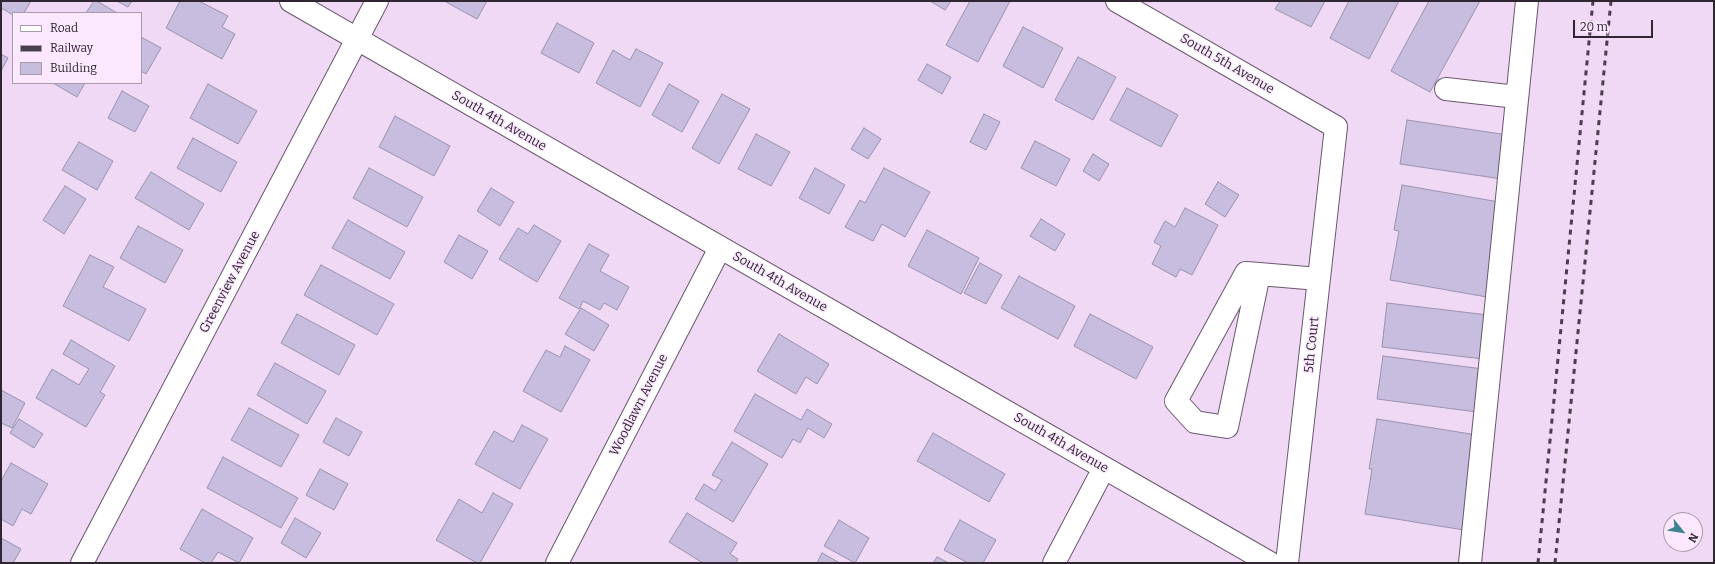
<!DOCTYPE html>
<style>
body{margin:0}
#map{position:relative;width:1715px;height:564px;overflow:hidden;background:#f0d9f4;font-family:Bitter,serif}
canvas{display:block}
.frame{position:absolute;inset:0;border:2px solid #2f2631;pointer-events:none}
.legend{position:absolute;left:12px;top:12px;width:130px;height:72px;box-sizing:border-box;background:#fbe8fe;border:1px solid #a99aac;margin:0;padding:5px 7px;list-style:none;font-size:12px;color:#2f2631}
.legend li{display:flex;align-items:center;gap:8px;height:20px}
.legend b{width:20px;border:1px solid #a99aac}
.north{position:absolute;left:1663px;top:512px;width:40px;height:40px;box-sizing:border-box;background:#fbe8fe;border:1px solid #a99aac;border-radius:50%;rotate:120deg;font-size:11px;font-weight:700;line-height:16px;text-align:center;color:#2f2631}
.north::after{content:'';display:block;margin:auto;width:14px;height:18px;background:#3e8390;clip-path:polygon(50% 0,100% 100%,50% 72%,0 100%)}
.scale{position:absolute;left:1573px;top:20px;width:80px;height:18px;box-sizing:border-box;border:2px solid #2f2631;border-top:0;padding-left:5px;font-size:12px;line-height:14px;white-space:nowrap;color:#2f2631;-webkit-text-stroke:3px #fbe8fe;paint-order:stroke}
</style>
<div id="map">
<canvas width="1715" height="564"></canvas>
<div class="frame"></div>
<ul class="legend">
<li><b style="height:5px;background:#fff"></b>Road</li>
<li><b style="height:5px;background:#493f4c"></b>Railway</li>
<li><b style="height:11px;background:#c7bddf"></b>Building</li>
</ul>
<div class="north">N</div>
<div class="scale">20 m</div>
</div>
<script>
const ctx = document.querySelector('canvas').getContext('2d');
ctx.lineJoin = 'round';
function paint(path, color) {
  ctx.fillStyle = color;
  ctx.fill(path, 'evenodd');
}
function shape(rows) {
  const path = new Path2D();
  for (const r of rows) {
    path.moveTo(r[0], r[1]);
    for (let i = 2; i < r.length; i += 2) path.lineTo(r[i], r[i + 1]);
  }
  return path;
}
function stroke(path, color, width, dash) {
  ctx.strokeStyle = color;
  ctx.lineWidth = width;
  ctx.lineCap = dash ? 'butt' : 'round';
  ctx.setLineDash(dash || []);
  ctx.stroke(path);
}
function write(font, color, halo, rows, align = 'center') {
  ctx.font = font + ' Bitter,serif';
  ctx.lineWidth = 3;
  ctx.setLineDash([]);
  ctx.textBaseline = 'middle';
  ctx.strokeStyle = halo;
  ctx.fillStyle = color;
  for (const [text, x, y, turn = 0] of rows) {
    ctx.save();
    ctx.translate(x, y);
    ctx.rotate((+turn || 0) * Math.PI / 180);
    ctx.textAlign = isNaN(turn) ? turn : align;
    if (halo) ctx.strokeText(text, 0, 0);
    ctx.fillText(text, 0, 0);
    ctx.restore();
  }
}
const building = shape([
 [1,1,31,1,24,13,13,13,13,15,1,8,1,1],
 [94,1,97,1,117,13,86,13,94,1],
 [117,1,132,1,128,7,117,1],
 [180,1,199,1,228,16,222,27,235,34,222,59,166,28,180,1],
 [447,1,487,1,477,19,446,2,447,1],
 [930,1,951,1,945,10,930,1],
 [970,1,1010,1,978,62,946,45,970,1],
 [1280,1,1325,1,1311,27,1275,9,1280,1],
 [1349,1,1399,1,1369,59,1330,38,1349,1],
 [1429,1,1480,1,1430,92,1391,71,1429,1],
 [557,23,594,43,579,73,541,53,557,23],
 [1023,27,1063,48,1043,88,1003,66,1023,27],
 [141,37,161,48,146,74,141,71,141,37],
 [636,49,663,63,640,107,596,83,613,50,630,60,636,49],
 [1,54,8,58,1,71,1,54],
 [1078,57,1116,77,1093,120,1055,100,1078,57],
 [927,64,951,77,942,94,918,80,927,64],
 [53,83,85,83,77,97,53,83],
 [208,84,257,111,238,144,190,118,208,84],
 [669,84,699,101,682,132,652,115,669,84],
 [1127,88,1178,115,1161,147,1110,120,1127,88],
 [122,91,149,106,135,132,108,118,122,91],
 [722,94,750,109,719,164,692,148,722,94],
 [984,114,1000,122,986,150,970,142,984,114],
 [395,116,450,146,434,176,379,147,395,116],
 [1407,120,1508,135,1502,179,1400,164,1407,120],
 [864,128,881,139,868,159,851,149,864,128],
 [756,134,790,152,771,186,738,169,756,134],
 [193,138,237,162,221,192,177,168,193,138],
 [1035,141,1070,159,1056,186,1021,168,1035,141],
 [79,142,113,161,97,190,62,170,79,142],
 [1093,154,1109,164,1099,181,1083,171,1093,154],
 [369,168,423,197,407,227,353,198,369,168],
 [815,168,845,185,829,214,799,198,815,168],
 [884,168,930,192,905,237,882,224,873,241,845,227,860,200,865,203,884,168],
 [151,172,204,204,189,230,135,198,151,172],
 [1218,182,1239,195,1225,217,1205,204,1218,182],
 [1402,185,1499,202,1490,251,1495,252,1487,297,1390,280,1399,231,1394,230,1402,185],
 [65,186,86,199,64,234,43,220,65,186],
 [491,188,514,202,500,226,477,211,491,188],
 [1185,208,1218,225,1192,275,1180,269,1176,277,1152,264,1161,246,1154,242,1165,221,1175,227,1185,208],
 [1041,219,1065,234,1055,251,1030,236,1041,219],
 [348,220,405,252,390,279,332,248,348,220],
 [534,225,561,241,537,282,499,259,518,228,528,234,534,225],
 [138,226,183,250,165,283,120,258,138,226],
 [927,230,979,258,961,294,908,266,927,230],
 [459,235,488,251,472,279,444,262,459,235],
 [589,244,609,255,600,271,629,287,617,310,604,303,600,310,583,301,579,309,559,298,589,244],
 [90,255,114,267,103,287,146,309,129,341,63,306,90,255],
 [980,263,1002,275,986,304,964,293,980,263],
 [321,265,394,304,377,335,304,295,321,265],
 [1019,276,1075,306,1058,339,1001,308,1019,276],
 [1387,303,1488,315,1483,359,1382,347,1387,303],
 [581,308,609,325,594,351,565,334,581,308],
 [297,314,355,345,339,375,281,343,297,314],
 [1090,314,1153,347,1136,379,1074,346,1090,314],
 [779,334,829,364,817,384,806,377,796,394,757,371,779,334],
 [71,340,115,366,100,392,105,395,86,427,36,398,52,369,79,385,89,369,63,354,71,340],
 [565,346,590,360,561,412,523,391,546,350,560,357,565,346],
 [1383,356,1483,369,1477,412,1377,399,1383,356],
 [275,363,326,391,307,424,257,395,275,363],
 [1,390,25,403,12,428,1,423,1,390],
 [755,394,801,420,807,409,832,424,824,438,808,428,800,443,793,439,782,458,734,431,755,394],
 [249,408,299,435,281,467,231,440,249,408],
 [336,418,362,432,349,456,323,442,336,418],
 [19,419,43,434,34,448,10,433,19,419],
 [1377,419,1477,435,1464,530,1365,514,1372,469,1369,469,1377,419],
 [522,425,548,439,520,489,475,464,494,431,513,442,522,425],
 [933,433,1005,474,989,502,917,461,933,433],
 [732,442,768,464,733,522,695,499,704,484,715,491,722,480,712,475,732,442],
 [223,457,298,498,281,528,207,488,223,457],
 [11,463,48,484,31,514,22,509,13,526,1,519,1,481,11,463],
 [320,469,348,484,334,510,306,495,320,469],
 [493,493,513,504,480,563,477,563,436,540,459,499,482,513,493,493],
 [202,509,253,538,239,563,218,552,211,563,205,563,180,549,202,509],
 [687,513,737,543,730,554,738,559,736,563,703,563,669,542,687,513],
 [295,518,321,533,306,558,281,543,295,518],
 [839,520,869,538,855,563,824,546,839,520],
 [960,520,996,540,983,563,968,563,944,550,960,520],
 [1,538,21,549,13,563,1,563,1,538],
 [822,553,840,563,817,563,822,553],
 [937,557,949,563,933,563,937,557]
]);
const minor = shape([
 [291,1,1270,563],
 [1117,1,1336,127,1287,563],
 [1446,89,1517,97],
 [1259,274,1227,427,1195,422,1176,401,1246,273,1259,274,1319,279],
 [82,563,377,1],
 [557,563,720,248],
 [1054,563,1104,468],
 [1470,563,1527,1]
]);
const rail = shape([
 [1538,563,1593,1],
 [1555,563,1611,1]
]);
const streetNames = [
 ["South 5th Avenue",1227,64,30],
 ["South 4th Avenue",499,121,30],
 ["Greenview Avenue",230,282,-62],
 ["South 4th Avenue",780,282,30],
 ["5th Court",1312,345,-84],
 ["Woodlawn Avenue",639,405,-63],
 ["South 4th Avenue",1061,443,30]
];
paint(building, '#c7bddf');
stroke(building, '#9a91af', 1);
stroke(minor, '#6b576f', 24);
stroke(minor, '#fff', 22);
stroke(rail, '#493f4c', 3, [5, 5]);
write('13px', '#2f2631', '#fbe8fe', streetNames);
</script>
